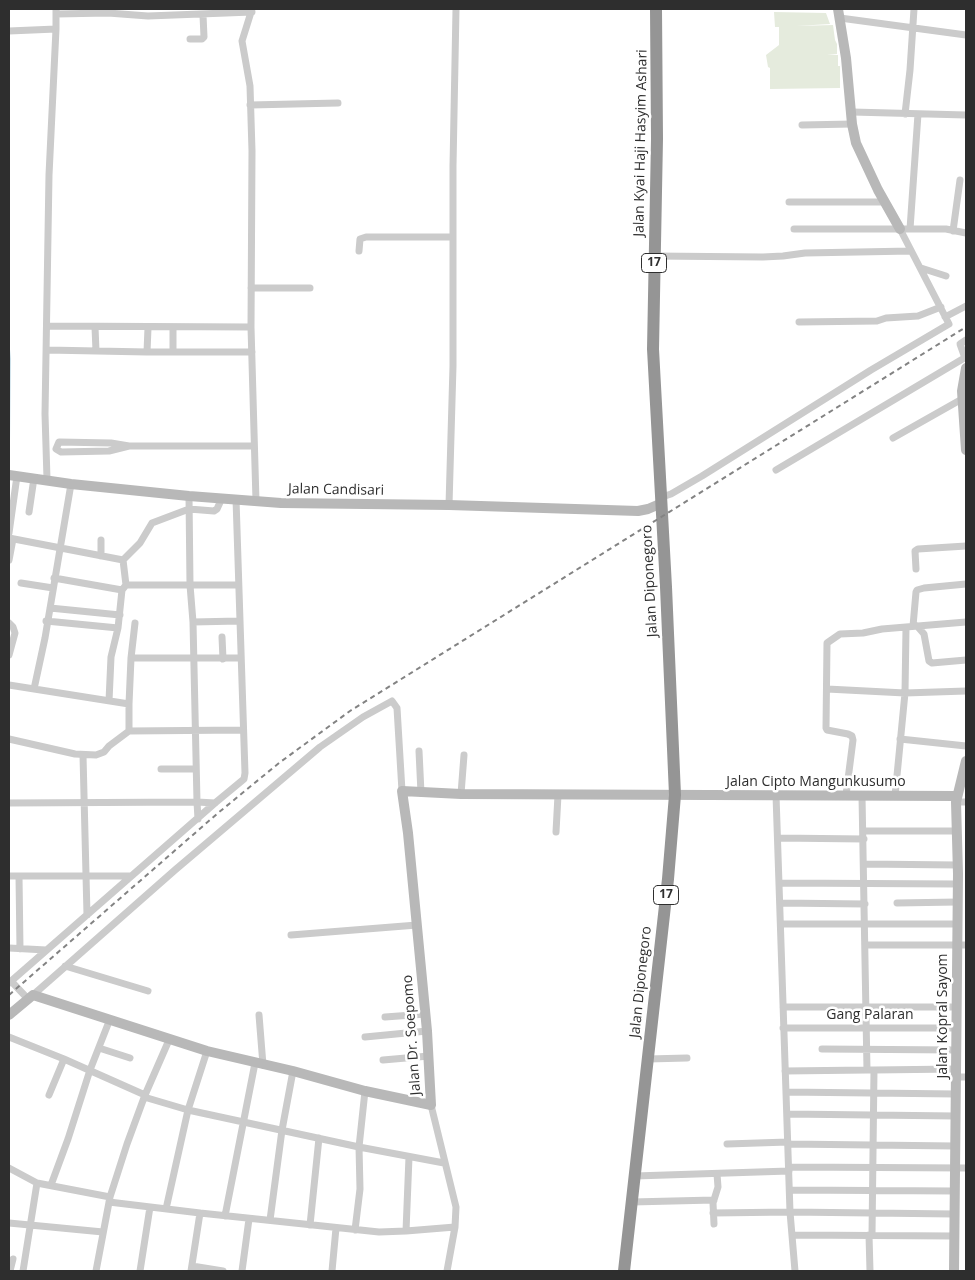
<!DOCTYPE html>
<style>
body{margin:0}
#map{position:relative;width:975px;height:1280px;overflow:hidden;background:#fff;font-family:"Open Sans",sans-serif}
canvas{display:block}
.frame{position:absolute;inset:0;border:10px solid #2e2e2e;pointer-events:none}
</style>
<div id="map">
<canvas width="975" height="1280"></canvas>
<div class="frame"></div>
</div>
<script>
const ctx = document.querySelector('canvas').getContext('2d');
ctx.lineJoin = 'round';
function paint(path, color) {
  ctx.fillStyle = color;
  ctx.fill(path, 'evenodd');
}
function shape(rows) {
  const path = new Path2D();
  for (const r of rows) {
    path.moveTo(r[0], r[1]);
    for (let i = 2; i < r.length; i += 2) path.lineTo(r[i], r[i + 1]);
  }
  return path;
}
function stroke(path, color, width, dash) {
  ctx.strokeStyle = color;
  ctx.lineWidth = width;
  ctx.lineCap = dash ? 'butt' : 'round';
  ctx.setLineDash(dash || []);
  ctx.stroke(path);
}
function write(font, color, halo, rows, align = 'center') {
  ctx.font = font + ' "Open Sans",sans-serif';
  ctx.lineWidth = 5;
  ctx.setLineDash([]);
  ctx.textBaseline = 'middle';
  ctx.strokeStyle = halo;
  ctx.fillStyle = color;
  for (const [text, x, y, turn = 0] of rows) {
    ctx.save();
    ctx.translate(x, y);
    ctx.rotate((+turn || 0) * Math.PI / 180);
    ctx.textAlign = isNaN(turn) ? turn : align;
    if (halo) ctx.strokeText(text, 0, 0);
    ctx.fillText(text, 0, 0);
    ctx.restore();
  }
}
const green = shape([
 [774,12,826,13,830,24,796,26,833,25,835,40,837,44,837,54,827,55,838,55,838,66,840,66,840,88,770,89,770,68,768,67,766,55,779,45,779,27,775,27]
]);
const stream = shape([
 [9,346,9,310],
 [9,349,10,359,9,442]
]);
const street = shape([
 [252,9,242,41,250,86,252,151,251,327,256,501],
 [56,14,108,13,148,16,252,12],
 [840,18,966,35],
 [9,31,56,29,56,9],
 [190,39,202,39,204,37,203,15],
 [250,105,338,103],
 [852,112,966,115],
 [905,114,910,70,914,9],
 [802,125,852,124],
 [789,202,884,202],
 [794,229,946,229,966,233],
 [910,229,918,114],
 [953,231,960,180],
 [359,251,360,239,366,237,453,237],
 [654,256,763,257,783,256,805,253,911,251],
 [921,268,946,276],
 [251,288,310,288],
 [945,317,966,306],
 [799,322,877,321,886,318,918,316,941,307],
 [47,326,251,327],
 [95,327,96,351],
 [47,350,147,352,252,352],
 [147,352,148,328],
 [173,352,173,327],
 [965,358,960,344,966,340],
 [893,438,962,399],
 [129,446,109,451,61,452,56,449,59,442,111,443,129,446,253,446],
 [776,470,966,357],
 [47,479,45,414,49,175,56,29],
 [662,497,671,494,702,476,871,370,949,324,900,229],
 [449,505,453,366,453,166,456,9],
 [29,512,34,478],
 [9,533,17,476],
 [9,538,123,560],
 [101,540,101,556],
 [9,560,13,539],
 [916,569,915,551,918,549,966,546],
 [54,578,122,590],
 [21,583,53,588],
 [126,585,238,585],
 [50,608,120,615],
 [46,621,118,628],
 [193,622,239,621],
 [9,623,13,627,15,633,9,655],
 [913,626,916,592,917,590,924,588,966,584],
 [917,626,924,634,929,661,932,663,966,660],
 [222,637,223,659],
 [131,658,240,658],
 [9,685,129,704,129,731],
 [34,689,45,638,71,484],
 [827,689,905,693,966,691],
 [109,701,111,657,118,628,122,590,126,585,123,560,140,543,152,523,189,509,214,511,217,509,222,498],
 [129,704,131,658,135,623],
 [9,739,75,754,96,755,104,752,109,746,129,731,243,730],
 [900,739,966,746],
 [419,751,421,793],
 [83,755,87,915],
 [161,769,196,769],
 [461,794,464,755],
 [776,795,790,1212,795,1271],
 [846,795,853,740,852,736,848,734,827,730,826,728,827,643,840,634,863,633,882,629,966,622],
 [862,796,867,1070,874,1070,872,1235],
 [895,796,905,693,906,628],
 [956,802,966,802],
 [9,803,197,802,193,622,190,585,189,496],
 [198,819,197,802,215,803],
 [863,831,957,831],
 [556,832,558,795],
 [778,838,864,839],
 [864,864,957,865],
 [9,876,131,876],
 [19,876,20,949],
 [779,883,957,884],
 [780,903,865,904],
 [897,903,957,902],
 [781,924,957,924],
 [291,935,417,925],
 [865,945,966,945],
 [9,948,46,950],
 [65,966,148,991],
 [11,981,28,999],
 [9,983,215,803,244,779,245,773,236,499],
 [33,995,175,870,320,747,363,717,392,701,397,708,402,791],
 [783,1007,956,1007],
 [259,1015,263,1065],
 [385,1017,426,1014],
 [783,1028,956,1028],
 [9,1037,64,1059,145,1095],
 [365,1037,427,1031],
 [99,1048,130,1058],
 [822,1049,956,1050],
 [648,1059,687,1058],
 [383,1060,429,1056],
 [874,1070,956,1069],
 [785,1071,867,1070],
 [956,1077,966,1077],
 [786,1092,956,1094],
 [49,1095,64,1059],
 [144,1097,188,1110,359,1147,444,1163],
 [431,1105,456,1207,455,1227,447,1271],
 [787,1114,956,1116],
 [727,1144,788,1142],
 [788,1144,955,1146],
 [789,1167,966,1168],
 [9,1168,37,1183,110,1197],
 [635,1176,789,1171],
 [51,1185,68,1139,90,1070,110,1019],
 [790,1190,954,1191],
 [109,1202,200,1213,379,1232,406,1231,455,1227],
 [632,1202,714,1200],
 [166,1209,188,1110,207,1051],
 [713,1213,790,1212,954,1214],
 [225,1216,255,1063],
 [270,1220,282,1130,293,1071],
 [9,1223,103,1232],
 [714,1224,713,1203,718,1187,717,1174],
 [310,1225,319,1138],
 [355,1230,360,1189,359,1147,365,1091],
 [406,1231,409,1157],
 [792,1235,954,1236],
 [869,1235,870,1271],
 [192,1266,223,1271],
 [10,1271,13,1259],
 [23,1271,37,1183],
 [96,1271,110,1197,127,1144,145,1095,169,1040],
 [140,1271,150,1207],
 [191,1271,200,1213],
 [242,1271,249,1219],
 [332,1271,336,1228]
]);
const secondary = shape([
 [838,9,846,58,852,124,856,143,878,190,900,229],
 [966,368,962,391,966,450],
 [9,475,71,484,189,496,281,503,449,505,638,511,648,509,662,503],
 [9,1015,33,995,207,1051,293,1071,365,1091,431,1105,427,1031,408,833,402,791,461,794,957,796],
 [954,1271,958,874,956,802,966,761]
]);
const highway = shape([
 [624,1271,668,879,675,795,666,587,653,349,657,139,656,9]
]);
const rail = shape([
 [9,995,218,813,279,763,350,711,966,327]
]);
const shields = [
 [654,263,25],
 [666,895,25]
];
const shieldNames = [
 ["17",654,263],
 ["17",666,895]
];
const streetNames = [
 ["Jalan Kyai Haji Hasyim Ashari",641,143,-89],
 ["Jalan Candisari",336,490,1],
 ["Jalan Diponegoro",650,581,-93],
 ["Jalan Cipto Mangunkusumo",816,782],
 ["Jalan Diponegoro",641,982,-84],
 ["Gang Palaran",870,1015],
 ["Jalan Kopral Sayom",943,1016,-90],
 ["Jalan Dr. Soepomo",412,1035,-94]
];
paint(green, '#e5ebdd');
stroke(stream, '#cadfe9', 2);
stroke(street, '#cbcbcb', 7);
stroke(secondary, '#b8b8b8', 10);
stroke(highway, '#959595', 12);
stroke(rail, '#838383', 2, [5, 4]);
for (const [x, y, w] of shields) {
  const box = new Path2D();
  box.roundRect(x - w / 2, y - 9.5, w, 19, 4);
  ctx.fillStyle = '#fff';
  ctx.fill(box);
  stroke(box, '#2e2e2e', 1);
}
write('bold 12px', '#2e2e2e', null, shieldNames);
write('14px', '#2e2e2e', '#fff', streetNames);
</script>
